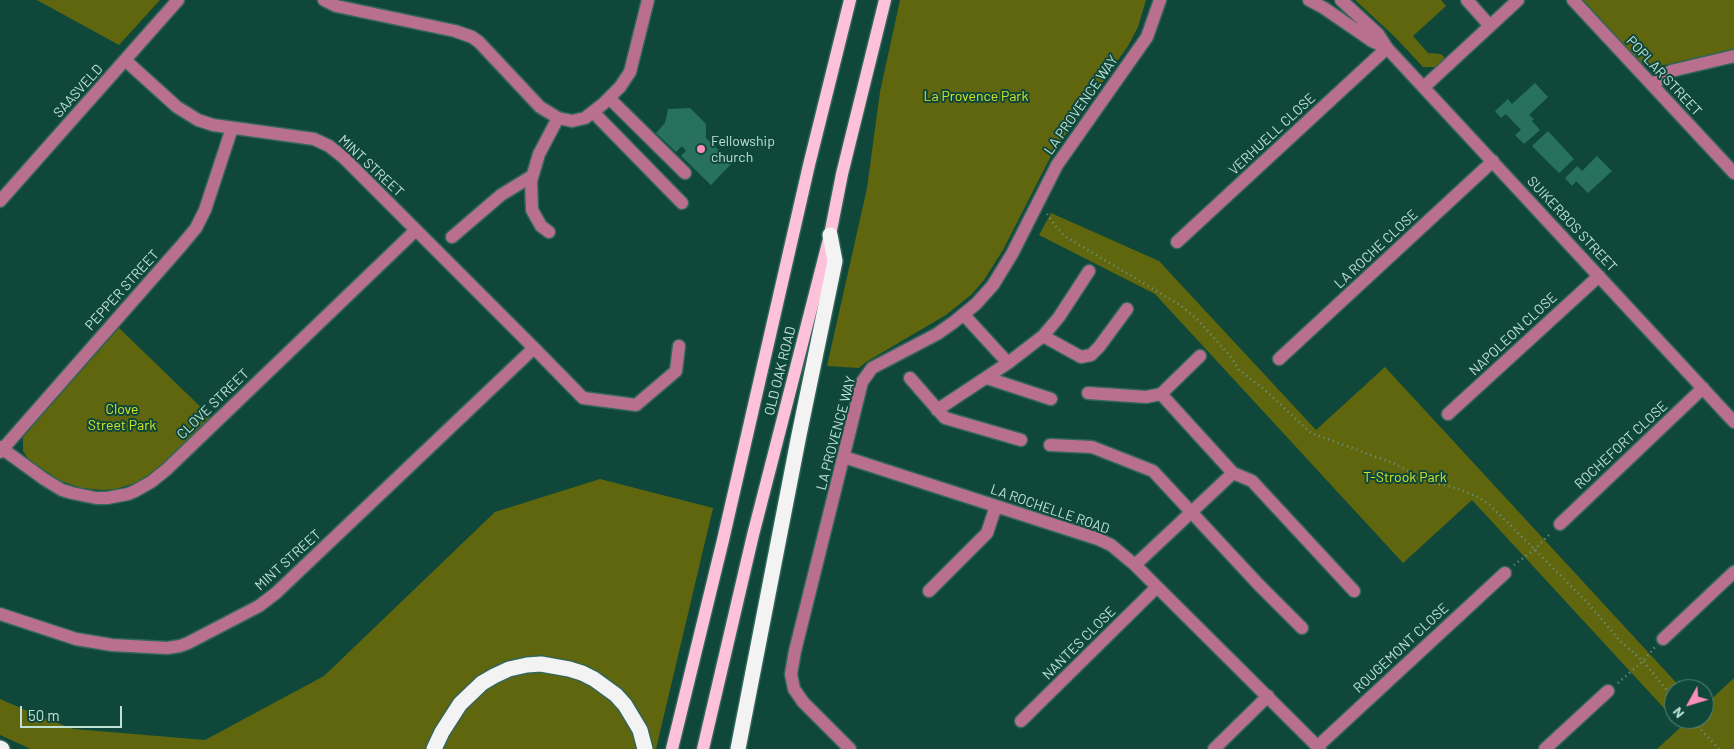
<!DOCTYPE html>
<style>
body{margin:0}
#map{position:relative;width:1734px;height:749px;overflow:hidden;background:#0f483b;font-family:Barlow,sans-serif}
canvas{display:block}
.north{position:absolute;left:1664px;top:679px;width:50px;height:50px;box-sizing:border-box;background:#0f483b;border:1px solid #558579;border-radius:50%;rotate:231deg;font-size:14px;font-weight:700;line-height:20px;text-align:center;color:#bee0d5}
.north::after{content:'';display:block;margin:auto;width:18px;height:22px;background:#fd8ebe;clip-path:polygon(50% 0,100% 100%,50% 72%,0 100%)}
.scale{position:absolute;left:20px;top:706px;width:102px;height:22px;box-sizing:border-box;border:2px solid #bee0d5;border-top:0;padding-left:6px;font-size:15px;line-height:18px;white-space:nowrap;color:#bee0d5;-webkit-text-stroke:4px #0f483b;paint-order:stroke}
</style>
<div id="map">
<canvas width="1734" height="749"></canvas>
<div class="north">N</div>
<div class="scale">50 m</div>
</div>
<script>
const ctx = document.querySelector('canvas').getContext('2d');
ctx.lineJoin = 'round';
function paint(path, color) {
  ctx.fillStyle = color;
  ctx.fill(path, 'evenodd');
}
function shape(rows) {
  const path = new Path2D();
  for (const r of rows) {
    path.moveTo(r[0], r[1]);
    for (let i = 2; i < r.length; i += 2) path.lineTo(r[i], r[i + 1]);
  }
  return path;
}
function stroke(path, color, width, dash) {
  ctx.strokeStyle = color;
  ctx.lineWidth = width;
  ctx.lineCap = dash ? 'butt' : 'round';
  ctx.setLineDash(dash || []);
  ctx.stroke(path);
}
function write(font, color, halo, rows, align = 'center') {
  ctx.font = font + ' Barlow,sans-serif';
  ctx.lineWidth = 4;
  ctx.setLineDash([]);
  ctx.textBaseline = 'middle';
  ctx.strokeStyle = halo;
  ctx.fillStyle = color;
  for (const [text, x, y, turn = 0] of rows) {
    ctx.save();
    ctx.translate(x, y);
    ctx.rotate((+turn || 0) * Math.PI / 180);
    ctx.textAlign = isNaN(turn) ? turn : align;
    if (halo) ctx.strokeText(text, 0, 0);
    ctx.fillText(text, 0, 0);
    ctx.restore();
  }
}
const green = shape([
 [37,0,160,0,119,45],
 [900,0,1146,0,1138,27,1128,46,1052,154,1003,250,984,280,972,294,946,315,866,362,859,368,827,366,867,188,880,92],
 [1355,0,1441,0,1446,6,1413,36,1428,53,1441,54,1445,58,1435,67,1423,67,1396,38],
 [1583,0,1734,0,1734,49,1656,67,1648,66,1640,62],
 [1051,213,1159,261,1316,430,1385,367,1682,689,1674,689,1674,719,1472,500,1403,563,1155,294,1039,235],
 [119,328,211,417,158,468,138,482,116,489,103,490,81,488,59,480,29,460,23,451,23,437],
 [600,479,713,508,656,749,31,749,0,735,0,699,39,716,74,729,205,740,324,676,495,512],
 [1734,678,1734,749,1657,749,1681,727,1674,719,1704,719,1704,706]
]);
const building = shape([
 [1535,83,1548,97,1529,115,1534,119,1532,121,1540,130,1524,144,1515,135,1521,130,1506,114,1501,118,1495,111,1508,99,1512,104],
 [690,108,706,124,706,138,732,163,711,185,681,156,686,151,682,146,676,152,656,133,665,123,668,109],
 [1548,131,1574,159,1559,173,1532,146],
 [1597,156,1612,171,1588,193,1576,181,1572,186,1565,178,1577,166,1582,171]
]);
const path = shape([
 [1047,214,1057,228,1066,237,1180,305,1199,321,1231,357,1239,370,1265,390,1311,433,1393,463,1431,483,1449,486,1461,490,1478,497,1490,505,1588,603,1619,640,1643,661,1674,699],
 [1514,565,1535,549,1551,533],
 [1618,683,1643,661,1655,647],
 [1691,719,1719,749]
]);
const minor = shape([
 [324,0,336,6,455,31,472,37,479,42,540,107,558,118,572,121,585,118,603,104,620,87,630,72,648,0],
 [1309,0,1324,8,1372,41,1387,48],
 [1341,0,1378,34,1387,48,1734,422],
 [1467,0,1490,26],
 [1573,0,1734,173],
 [1652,85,1671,71,1734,56],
 [1424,87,1518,0],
 [609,98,685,173],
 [593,112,682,203],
 [0,201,178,0],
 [549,232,541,226,532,210,531,181,539,154,558,118],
 [452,237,501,195,532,176],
 [1177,242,1387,48],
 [964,315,1008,363],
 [1043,336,1081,357,1091,355,1099,347,1127,309],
 [534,348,583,398,636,405,676,371,679,346],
 [1279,359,1493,161],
 [910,378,945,418,1021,440],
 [987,378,1051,399],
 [1088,393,1146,397,1161,394,1200,356],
 [1161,394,1233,473,1252,481,1354,591],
 [937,410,1008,363,1043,336,1059,317,1089,271],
 [1448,414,1599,276],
 [1050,445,1092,447,1153,471,1259,585,1302,628],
 [0,447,44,479,62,490,72,493,96,498,107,498,128,494,135,491,151,482,166,470,416,230],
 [0,452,181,246,196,228,205,210,232,128],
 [844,457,1098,539,1111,545,1135,565,1320,749],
 [1560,524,1703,388],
 [1135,565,1233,473],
 [929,591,987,533,996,506],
 [0,614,76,639,112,645,167,648,180,646,188,643,259,606,276,593,534,348,343,157,329,146,314,139,213,125,198,120,177,107,125,60],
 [1663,639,1734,572],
 [1021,721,1157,587],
 [1318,746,1505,573],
 [850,749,803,702,794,689,791,674,795,651,862,382,872,368,937,334,954,322,976,304,993,285,1012,254,1057,165,1147,37,1160,0],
 [1214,749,1268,696],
 [1545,749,1608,691]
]);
const major = shape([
 [672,749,723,540,809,165,850,0],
 [703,749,753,535,830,235,842,174,885,0]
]);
const highway = shape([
 [0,748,2,749],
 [434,749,442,732,460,704,482,683,494,676,509,669,527,665,541,664,569,669,582,673,594,679,616,695,625,705,640,730,645,749],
 [738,749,799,435,835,261,830,235]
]);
const markers = [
 [701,149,5,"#fd8ebe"]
];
const streetNames = [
 ["POPLAR STREET",1664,76,47],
 ["SAASVELD",78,91,-48],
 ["LA PROVENCE WAY",1081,105,-55],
 ["VERHUELL CLOSE",1272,134,-43],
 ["MINT STREET",371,166,43],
 ["SUIKERBOS STREET",1572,224,47],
 ["LA ROCHE CLOSE",1376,249,-43],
 ["PEPPER STREET",122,290,-48],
 ["NAPOLEON CLOSE",1513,334,-43],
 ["OLD OAK ROAD",780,371,-76],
 ["CLOVE STREET",213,404,-44],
 ["LA PROVENCE WAY",836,433,-75],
 ["ROCHEFORT CLOSE",1621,445,-43],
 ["LA ROCHELLE ROAD",1050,509,19],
 ["MINT STREET",288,560,-42],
 ["NANTES CLOSE",1079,643,-45],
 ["ROUGEMONT CLOSE",1401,648,-43]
];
const parkNames = [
 ["La Provence Park",976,96],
 ["Clove",122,409],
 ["Street Park",122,425],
 ["T-Strook Park",1405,477]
];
const poiNames = [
 ["Fellowship",711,141],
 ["church",711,157]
];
paint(green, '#60660e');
paint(building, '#29715f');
stroke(minor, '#32665a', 15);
stroke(major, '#32665a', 15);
stroke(highway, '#32665a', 18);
stroke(path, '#6b988c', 2.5, [1, 4]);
stroke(minor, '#b8708e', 12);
stroke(major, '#fdc2d9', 12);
stroke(highway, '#f3f3f3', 15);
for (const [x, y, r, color] of markers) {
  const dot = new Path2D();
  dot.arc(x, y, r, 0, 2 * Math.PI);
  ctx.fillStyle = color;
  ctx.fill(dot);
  stroke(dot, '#0f483b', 2);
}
write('14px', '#bee0d5', '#0f483b', streetNames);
write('14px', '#d6e228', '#0f483b', parkNames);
write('14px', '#bee0d5', '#0f483b', poiNames, 'left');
</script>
